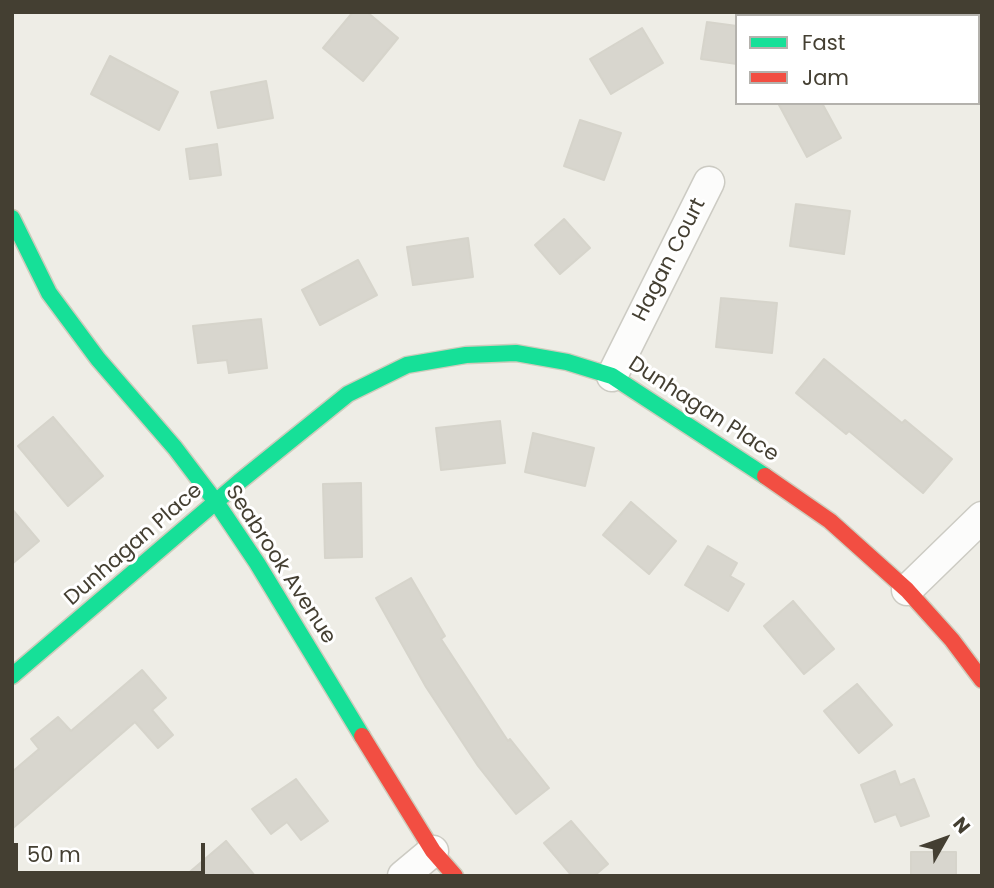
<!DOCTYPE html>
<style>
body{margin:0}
#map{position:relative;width:994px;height:888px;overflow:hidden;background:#eeede6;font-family:Poppins,sans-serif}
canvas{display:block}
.frame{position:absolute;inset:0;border:14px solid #443f32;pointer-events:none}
.legend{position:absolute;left:735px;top:14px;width:245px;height:91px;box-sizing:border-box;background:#fff;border:2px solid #b4b2ad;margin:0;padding:9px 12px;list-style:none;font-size:21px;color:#443f32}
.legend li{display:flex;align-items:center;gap:14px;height:35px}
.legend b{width:35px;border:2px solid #b4b2ad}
.north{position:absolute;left:910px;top:804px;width:70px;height:70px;-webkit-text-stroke:5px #fff;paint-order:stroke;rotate:50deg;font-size:19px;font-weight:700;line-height:28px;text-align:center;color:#443f32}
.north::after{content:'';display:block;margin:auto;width:24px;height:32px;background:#443f32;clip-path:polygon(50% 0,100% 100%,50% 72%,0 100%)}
.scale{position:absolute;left:14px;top:843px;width:191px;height:32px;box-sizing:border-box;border:4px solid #443f32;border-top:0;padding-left:9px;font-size:21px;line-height:24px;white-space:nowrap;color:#443f32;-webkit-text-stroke:5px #fff;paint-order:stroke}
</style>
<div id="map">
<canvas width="994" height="888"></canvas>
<div class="frame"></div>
<ul class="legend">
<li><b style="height:9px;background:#16e098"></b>Fast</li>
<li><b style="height:9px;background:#f24e42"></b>Jam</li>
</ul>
<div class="north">N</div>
<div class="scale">50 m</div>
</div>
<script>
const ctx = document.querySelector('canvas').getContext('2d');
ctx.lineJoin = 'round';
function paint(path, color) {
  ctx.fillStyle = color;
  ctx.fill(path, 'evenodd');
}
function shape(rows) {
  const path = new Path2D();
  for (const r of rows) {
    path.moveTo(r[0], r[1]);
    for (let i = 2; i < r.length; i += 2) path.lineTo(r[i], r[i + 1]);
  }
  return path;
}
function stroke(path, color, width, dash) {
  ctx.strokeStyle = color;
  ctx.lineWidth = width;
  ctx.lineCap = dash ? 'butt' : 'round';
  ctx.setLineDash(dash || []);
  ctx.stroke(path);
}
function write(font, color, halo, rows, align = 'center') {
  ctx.font = font + ' Poppins,sans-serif';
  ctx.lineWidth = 6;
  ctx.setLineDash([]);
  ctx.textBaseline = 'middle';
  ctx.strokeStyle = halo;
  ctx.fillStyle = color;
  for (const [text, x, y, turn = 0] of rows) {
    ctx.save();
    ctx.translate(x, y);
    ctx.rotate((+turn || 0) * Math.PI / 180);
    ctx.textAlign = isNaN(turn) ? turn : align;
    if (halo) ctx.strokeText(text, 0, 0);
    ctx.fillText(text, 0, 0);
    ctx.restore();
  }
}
const building = shape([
 [353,12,367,12,398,38,363,81,323,48,353,12],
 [707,22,737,26,737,64,701,59,707,22],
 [642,28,663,63,611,94,590,59,642,28],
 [110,56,178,92,159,130,91,94,110,56],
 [266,81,273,118,218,128,211,92,266,81],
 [778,103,822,103,841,138,807,157,778,103],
 [580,120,621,133,604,180,564,166,580,120],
 [217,144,221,175,190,179,186,149,217,144],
 [796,204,850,211,844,254,790,246,796,204],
 [564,219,590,248,560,274,535,245,564,219],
 [468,238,473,277,413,285,407,247,468,238],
 [358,260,377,295,320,325,302,290,358,260],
 [721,298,777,303,772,353,716,347,721,298],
 [261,319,267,368,229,373,227,360,198,363,193,326,261,319],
 [824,359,902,423,905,420,952,459,923,493,849,431,846,434,796,393,824,359],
 [53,417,103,476,68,506,18,446,53,417],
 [500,421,505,463,441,470,436,428,500,421],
 [533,433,594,448,585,486,525,472,533,433],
 [361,483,362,557,325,558,323,484,361,483],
 [631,502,676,541,649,574,603,535,631,502],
 [12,509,39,541,12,564,12,509],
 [708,546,737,563,730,576,744,584,728,611,685,585,708,546],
 [411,578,445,636,441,639,508,741,510,739,549,788,516,814,478,766,426,687,376,598,411,578],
 [793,601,834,649,804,674,764,626,793,601],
 [142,670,166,698,152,710,173,735,158,748,135,722,12,829,12,772,39,749,31,739,58,717,71,731,142,670],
 [857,684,892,725,859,753,824,711,857,684],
 [895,771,900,785,914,779,929,816,901,826,896,814,875,822,861,785,895,771],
 [296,779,328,821,301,840,287,822,271,834,252,809,296,779],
 [571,821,608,864,594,876,572,876,544,843,571,821],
 [226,841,255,876,185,876,226,841],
 [911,852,956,852,956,876,911,876,911,852]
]);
const street = shape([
 [612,376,709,182],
 [907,590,982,517],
 [403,876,433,851]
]);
const fast = shape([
 [12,218,49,293,98,359,175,448,216,502,257,563,362,736],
 [12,676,239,482,348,394,407,365,466,355,516,353,567,362,612,376,765,476]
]);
const jam = shape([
 [765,476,830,521,907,590,952,640,982,680],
 [362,736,433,851,455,876]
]);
const streetNames = [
 ["Hagan Court",670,260,-63],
 ["Dunhagan Place",703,410,33],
 ["Dunhagan Place",134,545,-41],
 ["Seabrook Avenue",280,565,57]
];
paint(building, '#d8d6ce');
stroke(building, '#d6d4cb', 2);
stroke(street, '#cccbc3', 33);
stroke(fast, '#ceccbc', 19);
stroke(jam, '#ceccbc', 19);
stroke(street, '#fcfcfb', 30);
stroke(fast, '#16e098', 16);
stroke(jam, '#f24e42', 16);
write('21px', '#443f32', '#fff', streetNames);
</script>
